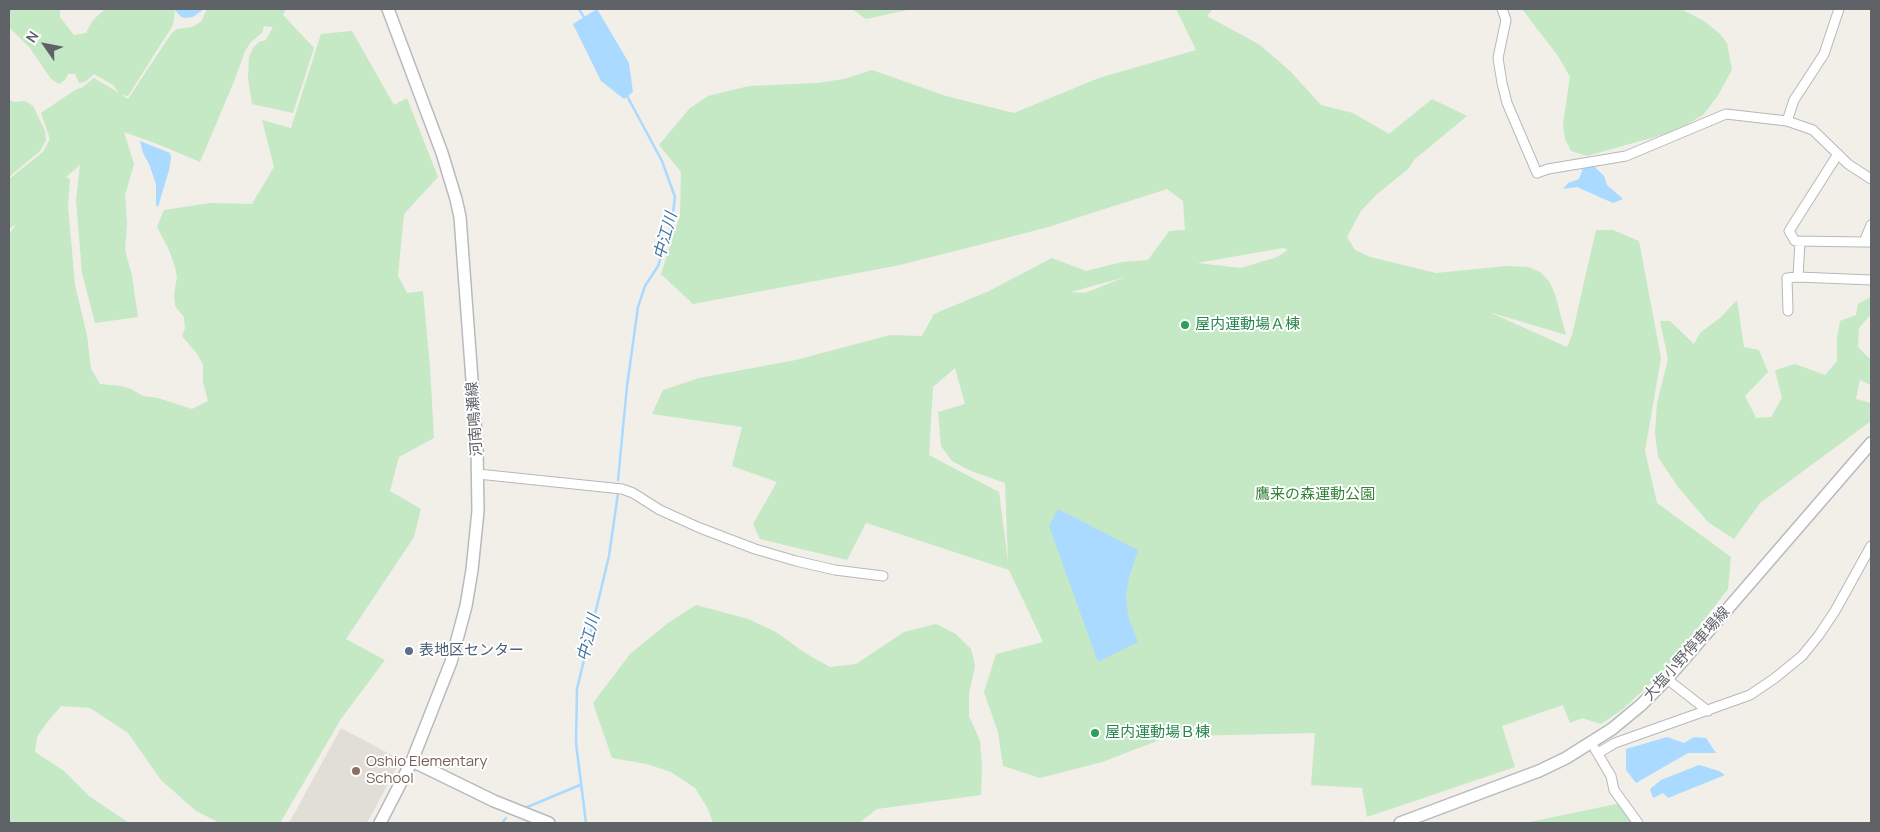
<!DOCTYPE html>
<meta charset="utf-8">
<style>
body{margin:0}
#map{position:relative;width:1880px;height:832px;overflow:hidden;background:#f1efe8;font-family:Manrope,sans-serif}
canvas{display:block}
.frame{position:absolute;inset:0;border:10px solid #5f6368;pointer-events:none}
.north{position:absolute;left:20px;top:20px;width:50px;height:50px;-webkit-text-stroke:4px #fff;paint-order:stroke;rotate:303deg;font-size:14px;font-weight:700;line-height:20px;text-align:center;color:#5f6368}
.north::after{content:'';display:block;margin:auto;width:18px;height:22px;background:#5f6368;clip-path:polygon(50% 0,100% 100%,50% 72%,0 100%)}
</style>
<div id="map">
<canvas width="1880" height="832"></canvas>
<div class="frame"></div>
<div class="north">N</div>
</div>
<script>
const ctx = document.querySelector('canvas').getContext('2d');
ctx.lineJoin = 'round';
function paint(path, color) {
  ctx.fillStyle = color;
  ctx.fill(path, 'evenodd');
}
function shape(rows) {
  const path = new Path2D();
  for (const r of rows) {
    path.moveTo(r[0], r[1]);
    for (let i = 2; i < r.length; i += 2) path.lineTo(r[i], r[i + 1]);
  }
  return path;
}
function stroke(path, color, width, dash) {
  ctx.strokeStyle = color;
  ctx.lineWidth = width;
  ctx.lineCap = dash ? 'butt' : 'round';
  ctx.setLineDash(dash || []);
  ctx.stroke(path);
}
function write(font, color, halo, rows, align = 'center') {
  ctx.font = font + ' Manrope,"Noto Sans JP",sans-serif';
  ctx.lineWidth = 4;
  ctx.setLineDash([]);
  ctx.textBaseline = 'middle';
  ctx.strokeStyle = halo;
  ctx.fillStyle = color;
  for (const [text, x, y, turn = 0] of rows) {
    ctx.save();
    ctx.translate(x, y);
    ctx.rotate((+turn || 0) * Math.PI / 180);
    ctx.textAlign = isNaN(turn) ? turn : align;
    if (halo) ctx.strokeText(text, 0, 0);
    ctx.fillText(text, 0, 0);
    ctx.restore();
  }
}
const education = shape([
 [341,728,401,760,367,823,289,823]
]);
const green = shape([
 [9,9,60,9,60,17,74,35,86,33,93,20,105,9,169,9,175,11,173,25,128,96,122,95,128,99,171,34,177,29,192,27,201,22,207,9,286,9,283,15,314,48,293,113,252,104,248,78,249,57,253,48,259,42,266,40,273,27,264,26,262,33,251,42,245,51,235,79,200,162,160,145,124,132,134,164,125,195,127,224,125,250,132,276,138,317,95,323,82,273,76,200,80,165,66,177,70,179,68,206,75,285,87,335,91,369,100,384,121,386,131,389,143,396,158,398,192,409,208,401,203,382,203,365,198,355,182,336,185,328,184,317,175,306,174,295,177,277,175,267,169,250,157,227,164,210,210,203,252,204,274,167,262,120,291,128,321,34,352,31,394,105,407,98,438,177,404,214,398,276,407,293,423,291,430,368,434,438,399,457,390,491,421,509,414,537,346,639,385,660,341,719,280,823,220,823,196,811,161,780,128,733,90,708,61,706,45,725,37,737,35,752,64,771,89,796,129,823,9,823,9,235,16,224,9,229,9,179,43,152,50,139,41,113,75,90,83,87,94,78,119,93,113,85,94,74,85,82,79,83,75,74,68,74,65,80,59,84,51,79,30,48,9,27],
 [852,9,912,9,866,19],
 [1176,9,1213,9,1207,16,1260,45,1291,72,1321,105,1353,113,1389,134,1432,99,1467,116,1414,160,1408,169,1376,195,1361,211,1347,237,1355,250,1370,257,1436,273,1507,266,1528,267,1540,272,1549,281,1555,294,1566,335,1489,312,1567,347,1572,335,1596,230,1613,230,1639,241,1661,358,1645,451,1657,503,1731,557,1728,589,1666,669,1623,709,1601,724,1582,718,1570,723,1563,705,1502,726,1515,767,1367,817,1362,788,1311,785,1315,733,1185,736,1165,738,1102,762,1040,778,1003,766,998,732,984,692,996,654,1043,642,1009,570,866,523,847,560,760,539,753,524,777,482,732,466,742,427,652,414,663,390,699,378,796,360,890,335,922,336,934,314,989,291,1052,258,1086,271,1122,262,1148,260,1169,231,1185,230,1183,201,1167,189,1045,228,900,265,693,304,661,274,680,215,681,172,659,145,690,108,708,96,749,86,817,83,844,79,872,70,946,96,1014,113,1099,78,1196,50],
 [1283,248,1288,250,1277,257,1241,268,1197,263],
 [1125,277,1085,293,1071,292],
 [955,368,965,404,938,412,941,446,952,461,971,471,1005,483,1008,562,999,492,929,455,933,387],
 [1522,9,1681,9,1704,21,1719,33,1727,43,1732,70,1717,97,1703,115,1676,131,1587,156,1571,151,1565,139,1563,124,1570,77,1558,56],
 [9,100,14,102,25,101,33,106,45,131,46,140,40,151,9,177],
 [1871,297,1871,314,1859,328,1858,347,1871,360,1871,385,1860,380,1856,399,1871,403,1871,421,1760,503,1734,539,1708,522,1678,487,1658,457,1655,433,1657,403,1668,359,1660,321,1670,321,1694,344,1700,333,1721,317,1737,300,1744,347,1759,350,1768,372,1745,396,1756,418,1771,417,1782,398,1775,370,1795,364,1825,375,1837,361,1837,338,1840,321,1856,315,1858,304],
 [696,605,748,619,776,632,805,653,830,667,856,664,904,632,936,624,956,634,971,649,975,666,969,694,969,716,980,741,982,767,981,795,877,809,859,823,713,823,708,809,695,788,671,772,647,764,612,758,593,703,630,654,668,623],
 [1621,803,1635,823,1525,823]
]);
const water = shape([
 [174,9,204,9,193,17,185,18,181,17],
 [597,9,629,63,633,92,624,99,601,81,573,24],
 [140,141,170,153,171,158,169,170,158,207,156,205,156,184,149,164,143,153],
 [1593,165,1604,176,1607,185,1623,199,1613,203,1577,187,1563,189,1568,183,1579,179,1583,168],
 [1058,509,1138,550,1129,577,1126,595,1128,616,1138,642,1098,662,1049,526],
 [1667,737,1684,743,1694,737,1706,738,1716,753,1688,753,1636,783,1626,770,1626,749],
 [1699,765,1719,771,1725,775,1668,798,1663,793,1653,798,1650,789,1661,780]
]);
const stream = shape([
 [579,9,585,19],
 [618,480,627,386,638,307,645,286,658,266,671,227,675,197,662,161,626,94],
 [525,808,580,785],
 [502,823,506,818],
 [586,823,576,743,577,689,609,556,618,493]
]);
const street = shape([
 [1502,9,1506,20,1498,58,1502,83,1507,103,1537,173,1548,169,1626,156,1726,114,1787,121,1813,130,1848,164,1871,179],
 [1787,121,1794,100,1824,54,1839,9],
 [1838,154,1789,231,1795,241,1864,242],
 [1871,225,1864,242,1871,242],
 [1798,277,1800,241],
 [1788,311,1787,278,1798,277,1871,280],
 [478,474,622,489,633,493,660,510,700,528,755,549,796,561,835,570,883,576],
 [1667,679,1708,711],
 [1595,749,1611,776,1614,790,1638,823],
 [1598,753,1615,743,1750,695,1775,678,1802,656,1819,635,1835,611,1871,546]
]);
const secondary = shape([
 [412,761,494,801,549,823],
 [380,823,412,761,451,662,466,606,472,570,478,511,477,448,460,217,456,199,442,153,388,9],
 [1400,823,1539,771,1566,758,1612,729,1641,705,1667,679,1871,443]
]);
const markers = [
 [1185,325,5,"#2e9e5b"],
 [409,651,5,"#5c6f8a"],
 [1095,733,5,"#2e9e5b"],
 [356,771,5,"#8d6e63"]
];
const leisureNames = [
 ["屋内運動場Ａ棟",1195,325],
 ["屋内運動場Ｂ棟",1105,733]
];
const streetNames = [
 ["河南鳴瀬線",475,419,-94],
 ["大塩小野停車場線",1687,654,-48]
];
const parkNames = [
 ["鷹来の森運動公園",1315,495]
];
const serviceNames = [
 ["表地区センター",419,651]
];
const educationNames = [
 ["Oshio Elementary",366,762],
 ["School",366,779]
];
const waterNames = [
 ["中江川",666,236,-75],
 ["中江川",589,638,-76]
];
paint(education, '#e1ded6');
paint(green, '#c5e8c5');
paint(water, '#aadaff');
stroke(stream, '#aadaff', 2.5);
stroke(street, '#b5b8bc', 11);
stroke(secondary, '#b6babf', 14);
stroke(street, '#fff', 9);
stroke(secondary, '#fff', 11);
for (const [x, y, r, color] of markers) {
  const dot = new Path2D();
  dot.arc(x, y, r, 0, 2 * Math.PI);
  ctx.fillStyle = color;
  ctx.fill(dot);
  stroke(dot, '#fff', 2);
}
write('15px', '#27864d', '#fff', leisureNames, 'left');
write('15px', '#5f6368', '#fff', streetNames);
write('15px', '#348238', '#fff', parkNames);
write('15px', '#4e5e75', '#fff', serviceNames, 'left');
write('15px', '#785e54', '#fff', educationNames, 'left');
write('italic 16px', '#4174aa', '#fff', waterNames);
</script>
